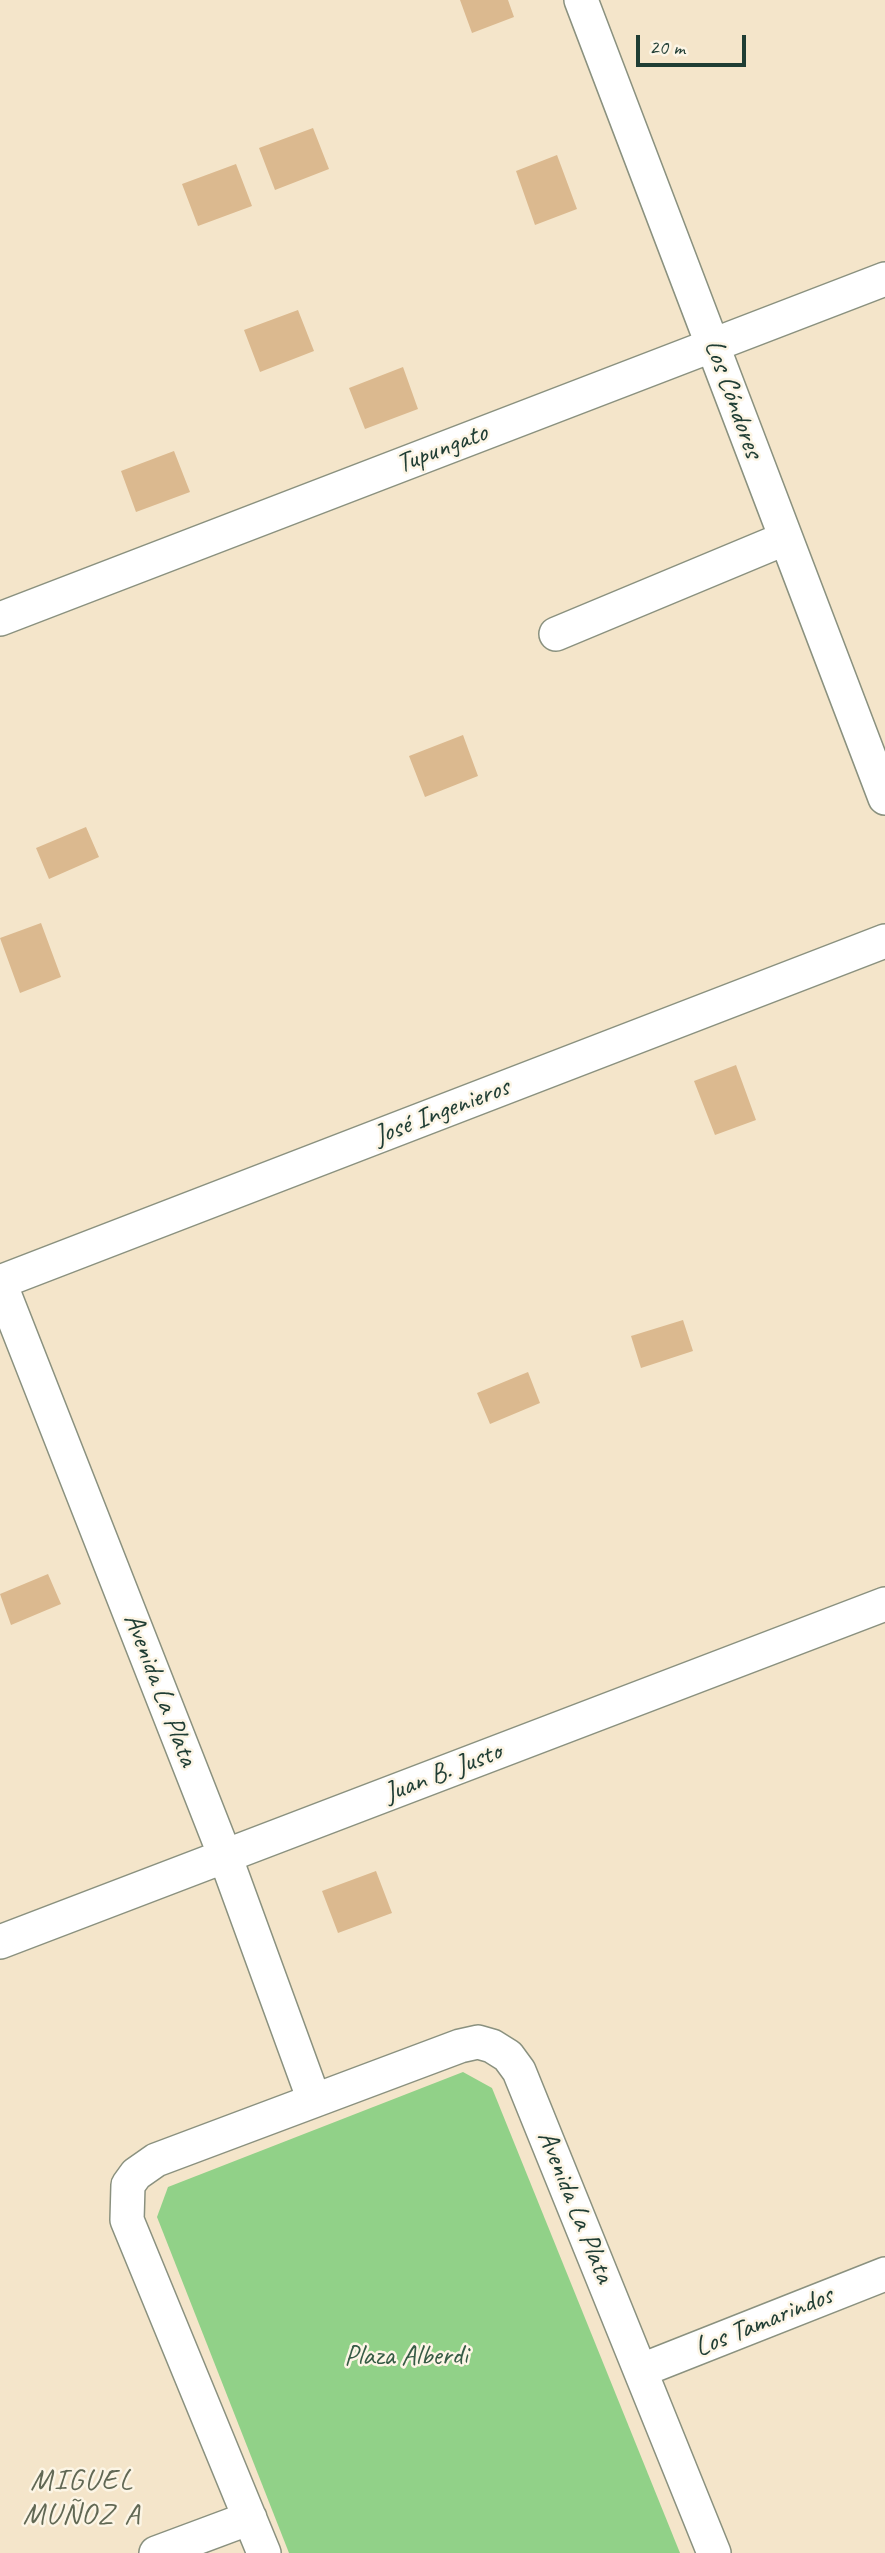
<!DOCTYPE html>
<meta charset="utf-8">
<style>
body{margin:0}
#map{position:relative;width:885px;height:2553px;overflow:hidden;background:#f4e5ca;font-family:Caveat,sans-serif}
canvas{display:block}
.scale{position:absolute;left:636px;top:35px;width:110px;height:32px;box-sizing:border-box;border:4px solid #1f3d34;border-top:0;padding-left:9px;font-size:21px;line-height:24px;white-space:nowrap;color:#1f3d34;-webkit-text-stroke:5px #fcf5e5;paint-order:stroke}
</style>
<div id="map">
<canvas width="885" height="2553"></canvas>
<div class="scale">20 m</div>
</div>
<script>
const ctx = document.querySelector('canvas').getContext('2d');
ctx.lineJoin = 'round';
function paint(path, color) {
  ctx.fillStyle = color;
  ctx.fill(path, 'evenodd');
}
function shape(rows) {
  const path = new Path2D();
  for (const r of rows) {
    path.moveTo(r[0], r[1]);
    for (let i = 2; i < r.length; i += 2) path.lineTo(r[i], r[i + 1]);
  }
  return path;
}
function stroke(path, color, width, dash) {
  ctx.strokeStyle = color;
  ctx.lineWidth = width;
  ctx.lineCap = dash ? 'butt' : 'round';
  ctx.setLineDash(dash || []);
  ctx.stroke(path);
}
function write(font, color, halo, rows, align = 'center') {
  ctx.font = font + ' Caveat,sans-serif';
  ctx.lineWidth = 5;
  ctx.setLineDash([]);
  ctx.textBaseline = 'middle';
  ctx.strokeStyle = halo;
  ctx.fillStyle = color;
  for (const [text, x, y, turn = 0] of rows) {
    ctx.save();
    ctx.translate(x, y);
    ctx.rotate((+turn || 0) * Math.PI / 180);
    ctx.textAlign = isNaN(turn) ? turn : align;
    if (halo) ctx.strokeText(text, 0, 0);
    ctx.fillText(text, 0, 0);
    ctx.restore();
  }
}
const green = shape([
 [463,2072,492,2088,680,2553,289,2553,157,2217,168,2187]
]);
const building = shape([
 [460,0,508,0,514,17,472,33],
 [313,128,329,169,275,190,259,148],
 [557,155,577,209,535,225,516,171],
 [236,164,252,206,198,226,182,184],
 [298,310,314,351,260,372,244,330],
 [403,367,418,409,365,429,349,388],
 [174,451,190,492,136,512,121,471],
 [463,735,478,776,425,797,409,756],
 [86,827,99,857,49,879,36,848],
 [41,923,61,977,20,993,0,938],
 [736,1065,756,1120,715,1135,694,1081],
 [683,1320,693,1351,641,1368,631,1336],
 [528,1372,540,1403,490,1424,477,1393],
 [48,1574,61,1604,11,1625,0,1594],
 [376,1871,392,1913,338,1933,322,1891]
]);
const street = shape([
 [581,0,885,798],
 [0,619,885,279],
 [556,634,784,539],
 [0,1282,885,941],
 [0,1283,225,1856,314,2100],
 [0,1942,885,1604],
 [642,2370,885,2274],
 [156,2553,250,2518],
 [264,2553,127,2220,128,2185,136,2174,156,2160,460,2046,478,2042,492,2046,508,2056,519,2071,714,2553]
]);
const streetNames = [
 ["Los Cóndores",733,399,70],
 ["Tupungato",442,449,-21],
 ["José Ingenieros",442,1112,-21],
 ["Avenida La Plata",160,1690,69],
 ["Juan B. Justo",443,1773,-21],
 ["Avenida La Plata",575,2207,68],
 ["Los Tamarindos",764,2322,-22]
];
const parkNames = [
 ["Plaza Alberdi",406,2357]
];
const neighbourhoodNames = [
 ["MIGUEL",82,2481],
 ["MUÑOZ A",82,2515]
];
paint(green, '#91d188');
paint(building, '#dbb98f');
stroke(street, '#8a917f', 36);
stroke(street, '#fff', 33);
write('28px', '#1f3d34', '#fcf5e5', streetNames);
write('28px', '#365b45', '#fcf5e5', parkNames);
ctx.letterSpacing = '2px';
write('30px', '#616854', '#fcf5e5', neighbourhoodNames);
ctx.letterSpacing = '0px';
</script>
